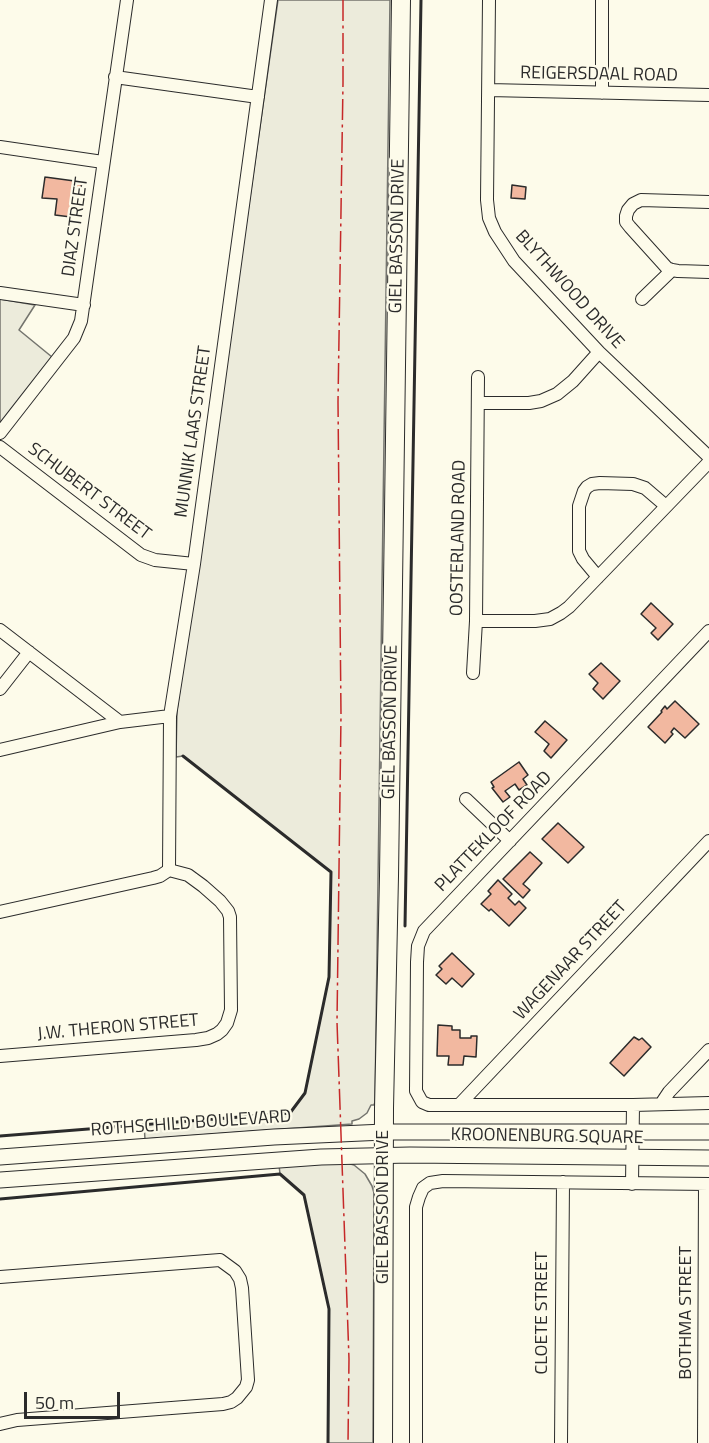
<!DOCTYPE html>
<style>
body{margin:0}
#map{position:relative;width:709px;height:1443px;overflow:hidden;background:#fdfbea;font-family:"Titillium Web",sans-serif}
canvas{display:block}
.scale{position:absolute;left:24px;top:1392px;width:96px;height:27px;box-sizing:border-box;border:3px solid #2b2b2b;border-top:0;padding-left:8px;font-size:18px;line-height:21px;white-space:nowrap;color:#2b2b2b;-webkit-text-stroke:4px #fdfbea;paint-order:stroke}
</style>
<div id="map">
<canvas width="709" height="1443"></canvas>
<div class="scale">50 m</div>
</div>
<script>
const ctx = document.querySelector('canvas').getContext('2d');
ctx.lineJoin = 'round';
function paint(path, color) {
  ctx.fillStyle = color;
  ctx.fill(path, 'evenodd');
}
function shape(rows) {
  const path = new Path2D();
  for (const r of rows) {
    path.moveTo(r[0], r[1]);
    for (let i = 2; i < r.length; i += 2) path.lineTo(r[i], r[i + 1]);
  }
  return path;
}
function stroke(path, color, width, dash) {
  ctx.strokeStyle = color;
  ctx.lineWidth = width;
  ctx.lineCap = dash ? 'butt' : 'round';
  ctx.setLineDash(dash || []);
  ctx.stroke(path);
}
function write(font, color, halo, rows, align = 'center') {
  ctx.font = font + ' "Titillium Web",sans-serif';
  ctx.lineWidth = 4.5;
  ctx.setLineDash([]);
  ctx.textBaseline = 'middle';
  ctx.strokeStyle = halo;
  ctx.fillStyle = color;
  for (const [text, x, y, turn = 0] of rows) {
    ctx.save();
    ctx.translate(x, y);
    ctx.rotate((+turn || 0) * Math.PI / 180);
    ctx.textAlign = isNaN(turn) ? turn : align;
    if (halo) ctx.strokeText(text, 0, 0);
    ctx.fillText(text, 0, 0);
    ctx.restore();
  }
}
const green = shape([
 [278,0,390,0,375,1102,374,1105,371,1105,367,1113,359,1119,352,1121,352,1124,145,1139,144,1125,290,1113,305,1093,329,977,331,872,183,756,176,757,177,710,278,0],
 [0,299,35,305,19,330,52,357,0,425,0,299],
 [347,1163,354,1165,365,1174,372,1186,374,1193,373,1443,328,1443,329,1309,304,1195,280,1174,279,1165,347,1163]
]);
const building = shape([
 [45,177,82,182,78,203,73,201,71,217,55,215,57,199,42,198,45,177],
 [512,185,526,187,525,199,511,198,512,185],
 [651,603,673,624,658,640,651,633,656,628,641,614,651,603],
 [601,663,620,681,603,699,593,689,598,683,589,674,601,663],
 [675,701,699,724,685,738,674,728,671,732,673,734,665,743,648,727,662,712,661,711,665,706,667,709,675,701],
 [545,721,567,740,551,758,544,751,549,744,535,732,545,721],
 [519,762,528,775,523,779,527,785,519,790,515,784,505,791,510,797,503,802,492,788,494,787,491,782,519,762],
 [558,823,584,847,568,863,542,839,558,823],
 [530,852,542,863,523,884,530,890,523,898,503,879,530,852],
 [498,880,512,894,508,898,515,905,519,901,526,908,509,926,491,909,489,911,481,904,491,894,488,891,498,880],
 [452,953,474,974,462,987,452,978,446,984,436,975,442,969,439,966,452,953],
 [438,1025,452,1026,452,1030,460,1030,460,1038,471,1038,471,1036,477,1036,476,1057,464,1056,463,1065,448,1065,449,1056,437,1056,438,1025],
 [634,1037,639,1040,642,1038,651,1047,624,1076,610,1063,634,1037]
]);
const minor = shape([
 [489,0,487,200,489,218,495,232,514,261,599,352,709,457],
 [115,77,258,97],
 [489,90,709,95],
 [602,93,602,0],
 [0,147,103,162],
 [709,202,641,200,633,204,628,210,626,216,626,222,630,227,667,268,672,270,678,271,709,272],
 [0,293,84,305],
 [642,299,672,270],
 [479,403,529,403,541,401,557,394,573,381,599,352],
 [0,433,74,338,81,321,127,0],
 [0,447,141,555,155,560,194,564],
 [598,577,583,559,579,551,579,506,584,491,587,487,592,484,600,483,633,484,645,488,666,506],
 [476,621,535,621,550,619,561,613,569,607,709,462],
 [0,630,120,722],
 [709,631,424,931,418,946,417,962,416,1091,422,1102,429,1105,633,1105,709,1103],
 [473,673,476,621,478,377],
 [0,689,29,652],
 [0,750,120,722,170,716],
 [466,799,510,841],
 [169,870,170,716,194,564,271,0],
 [0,912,153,878,160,876,169,870],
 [0,1056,196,1040,208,1038,217,1034,222,1030,227,1023,231,1010,230,917,228,911,220,901,203,886,188,875,169,870],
 [661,1104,669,1092,709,1050],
 [459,1105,709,841],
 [632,1184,633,1105],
 [0,1277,220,1260,235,1271,240,1279,242,1288,248,1380,246,1387,237,1398,231,1402,223,1404,17,1420,0,1424],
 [416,1443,416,1207,419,1197,423,1188,430,1183,443,1181,709,1184],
 [561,1443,563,1182],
 [704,1443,705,1184]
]);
const tertiary = shape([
 [0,1157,274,1137,384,1132,709,1132],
 [0,1180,321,1157,410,1155,709,1158]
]);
const primary = shape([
 [383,1443,384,1108,389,876,401,0]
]);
const wall = shape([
 [405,926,421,0],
 [0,1136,290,1113,305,1093,329,977,331,872,183,756],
 [0,1199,280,1174,304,1195,329,1309,328,1443]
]);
const power = shape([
 [343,0,343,83,338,402,341,715,337,1022,349,1359,348,1443]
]);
const streetNames = [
 ["REIGERSDAAL ROAD",599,75,1],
 ["DIAZ STREET",76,227,-82],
 ["GIEL BASSON DRIVE",398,236,-89],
 ["BLYTHWOOD DRIVE",569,290,48],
 ["MUNNIK LAAS STREET",194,432,-82],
 ["SCHUBERT STREET",89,492,37],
 ["OOSTERLAND ROAD",459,538,-89],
 ["GIEL BASSON DRIVE",391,722,-89],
 ["PLATTEKLOOF ROAD",494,832,-46],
 ["WAGENAAR STREET",571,961,-47],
 ["J.W. THERON STREET",118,1028,-5],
 ["ROTHSCHILD BOULEVARD",191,1124,-4],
 ["KROONENBURG SQUARE",547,1137,1],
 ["GIEL BASSON DRIVE",384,1207,-90],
 ["CLOETE STREET",543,1313,-90],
 ["BOTHMA STREET",687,1313,-90]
];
paint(green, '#ecebdb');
stroke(green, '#74746e', 1.5);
paint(building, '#f2b8a0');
stroke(building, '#2b2b2b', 1.5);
stroke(minor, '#2b2b2b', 14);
stroke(tertiary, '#2b2b2b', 17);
stroke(primary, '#2b2b2b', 20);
stroke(minor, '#fdfbea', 12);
stroke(tertiary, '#fdfbea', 15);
stroke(primary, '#fdfbea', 18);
stroke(wall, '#2b2b2b', 3);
stroke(power, '#c62828', 1.5, [21, 4.5, 3, 4.5]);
write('18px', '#2b2b2b', '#fdfbea', streetNames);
</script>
